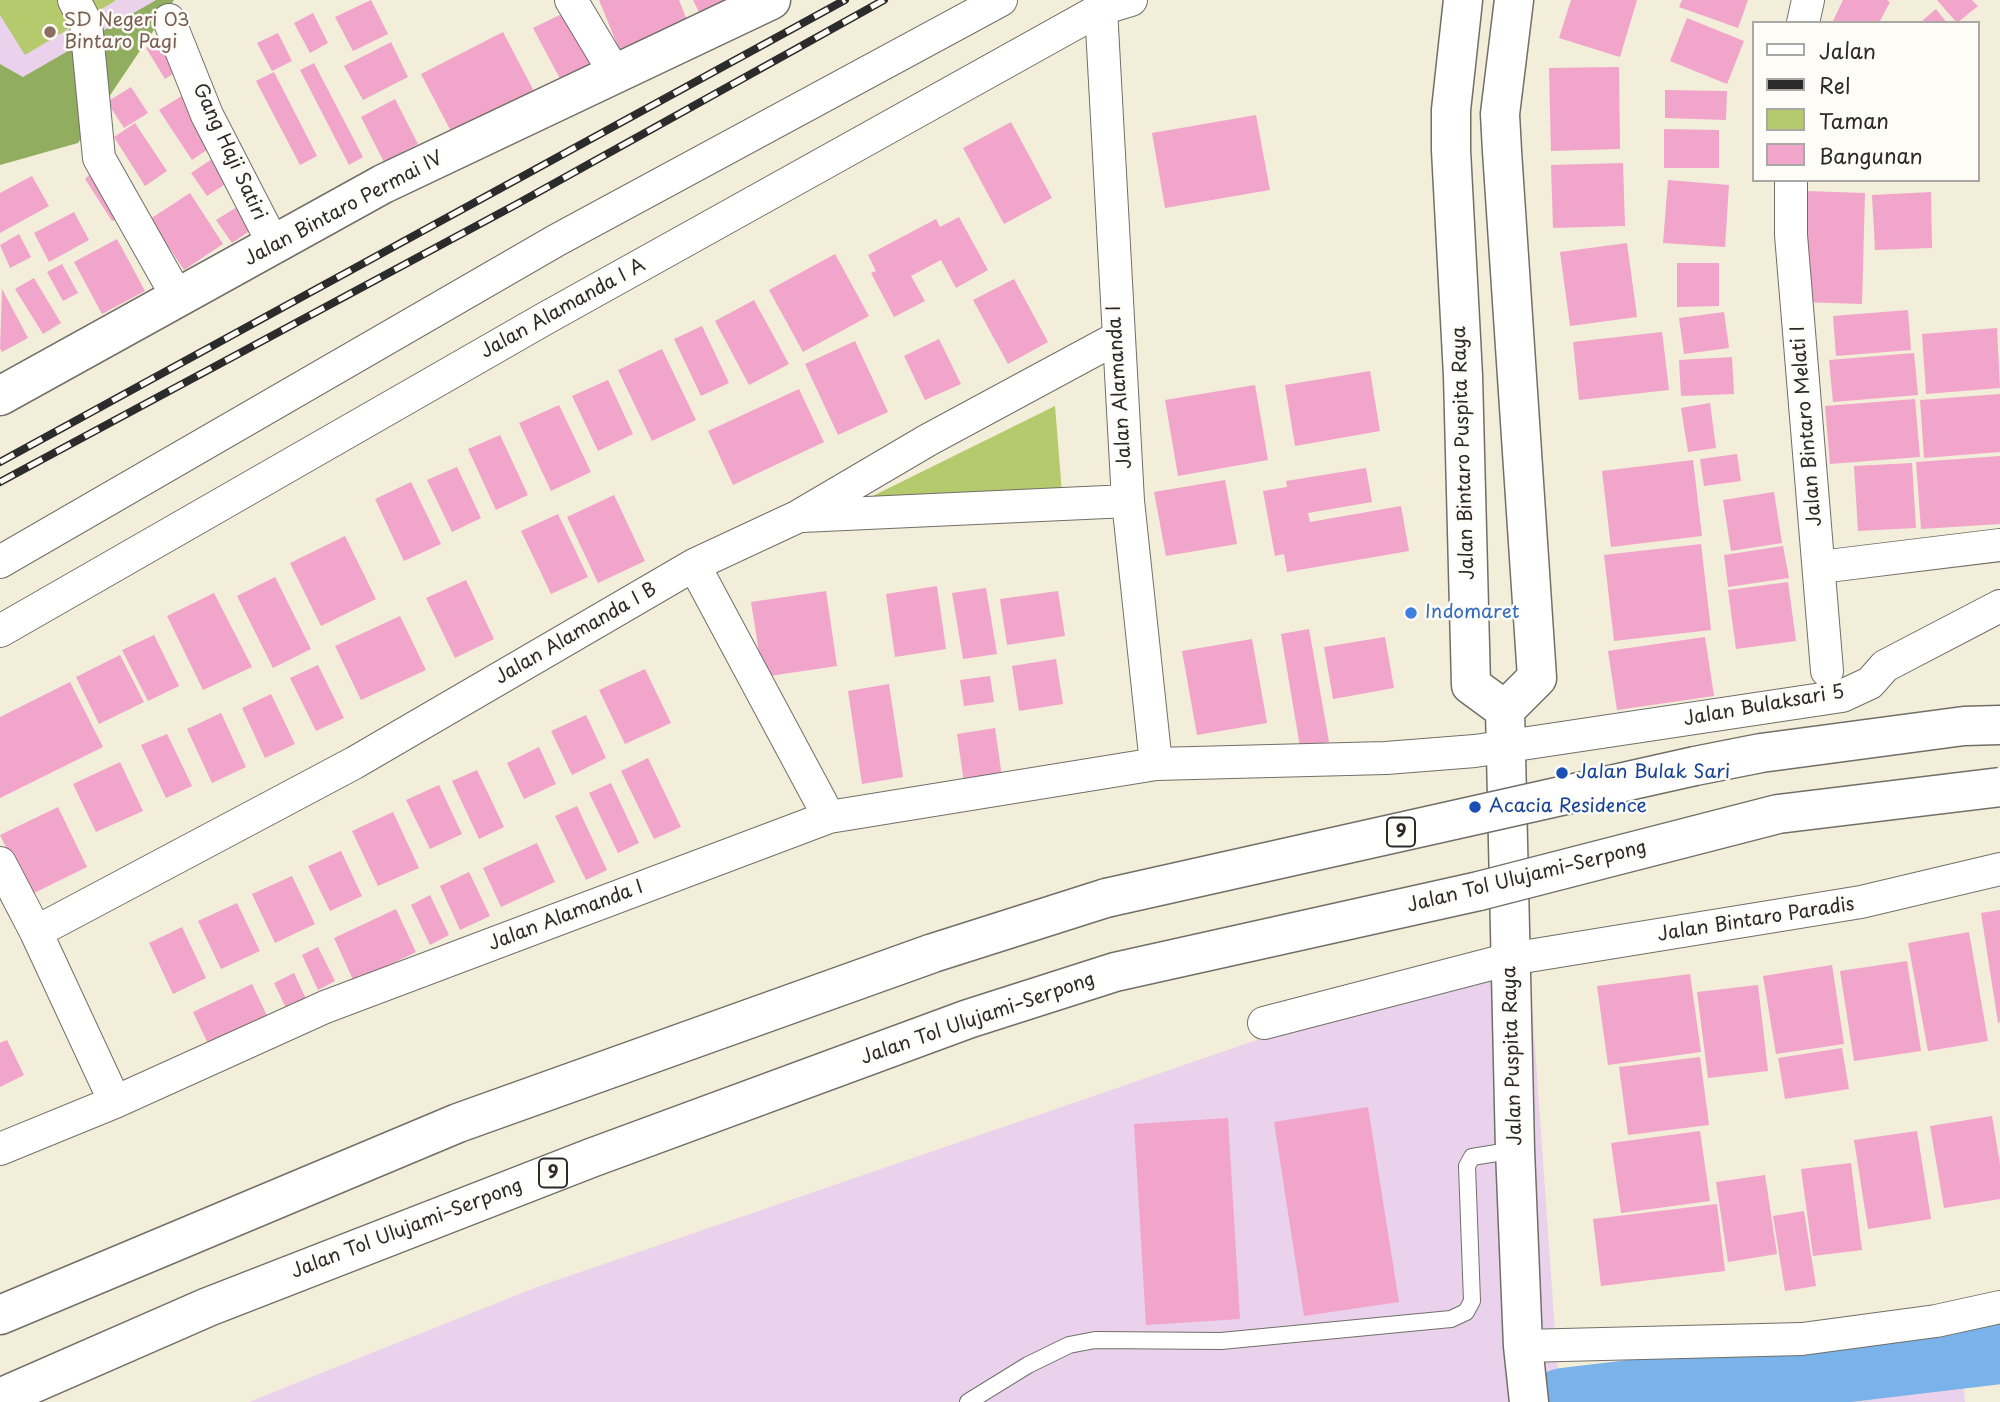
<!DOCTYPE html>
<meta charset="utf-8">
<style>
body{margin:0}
#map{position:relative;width:2000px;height:1402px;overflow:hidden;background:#f2eed9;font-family:"Playpen Sans",sans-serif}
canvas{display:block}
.legend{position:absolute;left:1752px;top:21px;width:228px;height:161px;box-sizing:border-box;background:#fdfcf7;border:2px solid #a9a8a5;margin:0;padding:9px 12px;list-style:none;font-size:21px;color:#2b2b2b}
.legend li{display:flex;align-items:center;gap:14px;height:35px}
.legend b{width:35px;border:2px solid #a9a8a5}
</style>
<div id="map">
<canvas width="2000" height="1402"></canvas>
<ul class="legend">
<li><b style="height:9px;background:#fff"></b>Jalan</li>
<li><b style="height:9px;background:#2b2b2b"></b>Rel</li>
<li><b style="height:19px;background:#b5c96d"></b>Taman</li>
<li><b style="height:19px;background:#f2a5ca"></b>Bangunan</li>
</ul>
</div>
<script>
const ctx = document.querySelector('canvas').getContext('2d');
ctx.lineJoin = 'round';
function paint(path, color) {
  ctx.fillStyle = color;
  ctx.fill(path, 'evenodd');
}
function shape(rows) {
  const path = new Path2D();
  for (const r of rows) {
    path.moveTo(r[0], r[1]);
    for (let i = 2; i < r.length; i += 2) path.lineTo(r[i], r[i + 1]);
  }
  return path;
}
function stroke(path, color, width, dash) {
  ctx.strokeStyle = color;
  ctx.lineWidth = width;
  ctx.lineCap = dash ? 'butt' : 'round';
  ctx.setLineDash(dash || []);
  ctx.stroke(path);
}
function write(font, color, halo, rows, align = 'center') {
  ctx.font = font + ' "Playpen Sans",sans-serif';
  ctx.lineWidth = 5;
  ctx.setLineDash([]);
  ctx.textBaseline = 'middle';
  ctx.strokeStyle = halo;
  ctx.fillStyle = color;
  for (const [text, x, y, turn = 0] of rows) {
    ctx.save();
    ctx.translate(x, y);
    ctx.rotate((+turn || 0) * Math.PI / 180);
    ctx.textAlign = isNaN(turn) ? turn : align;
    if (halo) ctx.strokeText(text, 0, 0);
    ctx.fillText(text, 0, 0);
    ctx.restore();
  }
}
const built = shape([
 [0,0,156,0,23,77,0,64],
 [1528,947,1558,1375,1961,1346,1965,1402,249,1402,537,1287]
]);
const green = shape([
 [0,0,115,0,115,1,25,55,0,15],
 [1055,406,1064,518,814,525]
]);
const forest = shape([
 [156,0,174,0,78,143,0,165,0,64,23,77]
]);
const river = shape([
 [1563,1402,2000,1350]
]);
const building = shape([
 [371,0,388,34,353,51,335,17],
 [599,0,679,0,690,28,621,54],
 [693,0,728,0,699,12],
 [1571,0,1637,0,1620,57,1559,38],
 [1682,0,1748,0,1738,28,1679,7],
 [1843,0,1887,0,1890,2,1879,23,1832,23],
 [1937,0,1972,0,1978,6,1957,23],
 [572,9,603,69,565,88,533,28],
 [1936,9,1947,23,1925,23,1923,20],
 [313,13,328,43,310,53,294,23],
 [1687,18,1744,41,1727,84,1670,61],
 [503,32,538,99,456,141,421,74],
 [278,33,292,61,272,71,257,43],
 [160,39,179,70,165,79,146,48],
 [391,42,408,77,363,100,344,66],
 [314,63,363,157,349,165,300,70],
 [1619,67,1620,149,1551,151,1549,68],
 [274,72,317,156,300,165,256,81],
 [131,87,148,113,124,128,107,102],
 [1665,90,1727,91,1726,120,1665,118],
 [185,94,217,143,192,160,159,110],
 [395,99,418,144,384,162,361,117],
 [1256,115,1270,190,1165,208,1152,133],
 [1011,122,1052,198,1004,224,963,148],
 [135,123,167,171,145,186,114,137],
 [1664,129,1719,130,1719,168,1664,168],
 [212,159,227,183,207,196,191,173],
 [1623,163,1625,226,1553,228,1551,165],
 [89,175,117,219,112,221,85,179],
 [32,176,49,206,0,233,0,193],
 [1668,180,1729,185,1725,247,1663,243],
 [1805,191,1865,193,1862,304,1801,302],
 [1931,192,1932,248,1875,250,1872,195],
 [190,193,223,244,184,270,150,219],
 [237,207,251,230,232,243,216,220],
 [74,212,89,240,49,262,34,233],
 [959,217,988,270,956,288,941,260,911,276,925,301,894,317,871,273,876,271,868,255,936,219,940,227],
 [19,234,31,257,10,268,0,245],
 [117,239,145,291,102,314,74,262],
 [1627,243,1637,317,1570,326,1560,252],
 [835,254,869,316,803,352,769,290],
 [1677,263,1719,263,1719,306,1677,307],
 [62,264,78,293,63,301,47,272],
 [34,278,61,323,43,334,15,289],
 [1014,279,1048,342,1008,364,973,300],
 [2,289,28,338,2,352,0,348],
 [754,300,789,364,749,385,715,321],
 [1908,310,1911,350,1836,356,1833,316],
 [1724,312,1729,348,1684,354,1679,318],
 [702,326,729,383,701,396,674,339],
 [1997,328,2000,388,1926,394,1922,334],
 [1662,332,1669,390,1579,400,1573,342],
 [939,339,961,384,925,400,904,356],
 [855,341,888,412,838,435,805,364],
 [662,349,696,420,652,441,618,370],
 [1914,353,1918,395,1833,402,1829,360],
 [1732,357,1734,394,1681,396,1679,360],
 [1370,371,1380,431,1295,446,1285,385],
 [608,380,633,434,598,451,572,396],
 [1255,385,1268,460,1178,476,1165,400],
 [799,389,824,442,733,485,708,431],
 [2000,394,2000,452,1924,458,1920,400],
 [1915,399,1920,457,1830,464,1825,406],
 [1710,403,1716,448,1688,452,1681,408],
 [559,405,591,472,551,491,519,423],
 [500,435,528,495,496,510,468,449],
 [1737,454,1741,481,1704,486,1700,459],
 [2000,456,2000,524,1921,529,1916,462],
 [1693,460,1702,536,1611,547,1602,471],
 [1912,463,1916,528,1858,531,1854,466],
 [457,467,481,518,452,532,427,480],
 [1366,468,1372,502,1308,513,1310,522,1401,506,1409,551,1287,572,1284,554,1275,556,1263,491,1287,487,1286,481],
 [1225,480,1237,544,1166,556,1154,492],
 [411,482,441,544,404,561,375,499],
 [1774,492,1782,543,1731,551,1723,500],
 [614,495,645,561,598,583,567,517],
 [558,514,588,577,551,594,521,531],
 [345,536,376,599,321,626,290,563],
 [1701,544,1711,630,1614,641,1604,555],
 [1783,546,1789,578,1728,587,1724,555],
 [275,577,311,649,273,668,237,596],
 [466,580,494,639,455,658,426,598],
 [1788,582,1796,641,1736,649,1728,590],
 [937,586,946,649,895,657,886,594],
 [986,588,997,654,963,659,952,593],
 [826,591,837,666,763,677,751,602],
 [1058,591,1065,636,1007,645,1000,599],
 [214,593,252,667,203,690,167,616],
 [400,616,426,670,361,700,335,646],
 [1309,629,1329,742,1300,747,1281,634],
 [154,635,179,686,148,701,122,650],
 [1385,637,1394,688,1333,699,1324,647],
 [1705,637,1714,696,1617,710,1608,651],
 [1252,639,1267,723,1197,735,1182,651],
 [120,655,144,702,99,724,76,677],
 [1056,659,1063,704,1019,711,1012,666],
 [318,665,344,718,316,731,290,678],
 [645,669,671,723,625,744,599,690],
 [990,676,994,702,964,706,960,680],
 [70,682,103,747,0,798,0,717],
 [889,684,903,777,862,784,848,691],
 [271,694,295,744,265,758,242,708],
 [221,713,246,767,212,783,187,729],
 [586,715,606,758,572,775,551,731],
 [995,728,1002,777,964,783,957,734],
 [167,734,192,786,166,798,141,745],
 [539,747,556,784,524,799,507,763],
 [648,758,681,827,654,839,621,771],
 [120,762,143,811,96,832,73,784],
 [477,770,504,827,479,839,452,781],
 [611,783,639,843,618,853,589,793],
 [439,785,462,834,430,849,406,800],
 [577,806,607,870,586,880,555,816],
 [58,807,87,867,30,895,0,835],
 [393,812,419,868,378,886,352,831],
 [537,843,555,882,501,907,483,868],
 [341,851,362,896,330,911,308,866],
 [469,872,490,916,460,930,440,886],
 [292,876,315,924,275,943,252,894],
 [430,895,449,935,430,945,411,905],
 [237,903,260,951,221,969,198,921],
 [396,909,416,952,354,982,334,938],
 [2000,910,2000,1022,1998,1023,1981,913],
 [182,927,206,978,173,994,149,943],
 [1969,932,1988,1041,1928,1051,1908,943],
 [318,947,335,981,318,990,302,955],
 [1907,961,1921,1051,1854,1061,1840,971],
 [1832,965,1844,1044,1776,1054,1763,976],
 [294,973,307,1001,287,1010,274,983],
 [1690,974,1701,1052,1608,1065,1597,986],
 [252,984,269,1020,210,1048,193,1012],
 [1758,985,1768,1071,1708,1078,1697,992],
 [7,1040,24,1075,0,1087,0,1043],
 [1842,1048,1849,1089,1785,1099,1778,1058],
 [1700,1057,1709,1125,1628,1135,1619,1067],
 [1368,1107,1399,1302,1304,1316,1274,1122],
 [1992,1116,2000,1164,2000,1199,1944,1208,1930,1126],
 [1228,1118,1240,1319,1146,1325,1134,1124],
 [1700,1131,1710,1201,1621,1213,1611,1143],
 [1917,1131,1931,1219,1868,1229,1854,1140],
 [1851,1163,1862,1250,1813,1256,1801,1169],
 [1765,1175,1777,1254,1728,1262,1716,1182],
 [1717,1204,1725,1271,1601,1286,1593,1219],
 [1804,1211,1816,1286,1785,1291,1773,1216]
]);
const lane = shape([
 [968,1402,1028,1365,1069,1345,1095,1340,1221,1341,1451,1319,1466,1312,1472,1301,1467,1166,1472,1157,1515,1150]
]);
const street = shape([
 [74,0,86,23,99,158,178,298],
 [571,0,616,75],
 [1101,9,1128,501,1156,764],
 [169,20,207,115,274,245],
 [1803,23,1808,0],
 [1791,180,1791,235,1827,671],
 [802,516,1128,501],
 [0,562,557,240,1001,0],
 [694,565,829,817],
 [1820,567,2000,545],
 [0,631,546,318,1101,9,1131,0],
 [0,863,36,932,115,1102],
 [36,932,354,763,694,565,797,517,928,440,1117,338],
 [1264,1023,1510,959,1861,902,2000,869],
 [0,1149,115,1102,325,1007,829,817,1156,764,1386,758,1475,751,1842,696,1870,683,1885,666,2000,606],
 [1523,1346,1802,1339,1936,1321,2000,1307]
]);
const secondary = shape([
 [1463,0,1451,110,1451,150,1463,376,1471,685,1505,710],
 [0,396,383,184,771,0],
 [1505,710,1537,678,1502,151,1500,114,1514,0],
 [1505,710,1515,1150,1523,1346,1529,1402]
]);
const highway = shape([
 [1695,766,1761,753,1964,726,2000,725],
 [0,1315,458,1123,933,953,1106,898],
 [0,1398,208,1307,591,1158,968,1019,1115,972,1479,891]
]);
const rail = shape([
 [0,462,845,0],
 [0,482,517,204,884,0]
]);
const highwayBridge = shape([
 [1479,891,1778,814,2000,787],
 [1106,898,1695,766]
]);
const markers = [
 [50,32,7,"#8d6e63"],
 [1411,613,7,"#3f7fe0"],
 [1562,773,7,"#1a4fb4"],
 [1475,807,7,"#1a4fb4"]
];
const shields = [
 [1401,832,28],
 [553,1173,28]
];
const shieldNames = [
 ["9",1401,832],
 ["9",553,1173]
];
const educationNames = [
 ["SD Negeri 03",64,21],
 ["Bintaro Pagi",64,43]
];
const streetNames = [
 ["Gang Haji Satiri",229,152,65],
 ["Jalan Bintaro Permai IV",344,209,-28],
 ["Jalan Alamanda I A",563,309,-29],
 ["Jalan Alamanda I",1120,387,-94],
 ["Jalan Bintaro Melati I",1807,426,-95],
 ["Jalan Bintaro Puspita Raya",1464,453,-92],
 ["Jalan Alamanda I B",576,634,-30],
 ["Jalan Bulaksari 5",1764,706,-10],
 ["Jalan Tol Ulujami–Serpong",1527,877,-14],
 ["Jalan Alamanda I",566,916,-21],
 ["Jalan Bintaro Paradis",1756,920,-9],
 ["Jalan Tol Ulujami–Serpong",978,1019,-19],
 ["Jalan Puspita Raya",1513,1056,-92],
 ["Jalan Tol Ulujami–Serpong",407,1229,-21]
];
const shopNames = [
 ["Indomaret",1425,613]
];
const transitNames = [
 ["Jalan Bulak Sari",1576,773],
 ["Acacia Residence",1489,807]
];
paint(built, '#ead1ec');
paint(green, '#b5c96d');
paint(forest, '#90ad60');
stroke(river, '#7ab2ea', 68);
paint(building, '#f2a5ca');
stroke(lane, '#716f68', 18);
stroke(street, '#716f68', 34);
stroke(secondary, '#716f68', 41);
stroke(highway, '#716f68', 41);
stroke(lane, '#fff', 16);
stroke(street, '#fff', 32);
stroke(secondary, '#fff', 38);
stroke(highway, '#fff', 38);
stroke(rail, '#2b2b2b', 8);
stroke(rail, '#fdfcf7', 5, [16]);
stroke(highwayBridge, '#716f68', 41, []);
stroke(highwayBridge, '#fff', 38);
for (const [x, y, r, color] of markers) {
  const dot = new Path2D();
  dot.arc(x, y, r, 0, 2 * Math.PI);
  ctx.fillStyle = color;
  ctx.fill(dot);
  stroke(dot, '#fdfcf7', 2.5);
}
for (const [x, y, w] of shields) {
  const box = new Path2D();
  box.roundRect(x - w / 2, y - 14.5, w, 29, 5);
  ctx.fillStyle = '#fdfcf7';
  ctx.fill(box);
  stroke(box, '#2b2b2b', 2);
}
write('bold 18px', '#2b2b2b', null, shieldNames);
write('19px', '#785e54', '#fdfcf7', educationNames, 'left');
write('19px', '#2b2b2b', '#fdfcf7', streetNames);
write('19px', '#366cbe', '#fdfcf7', shopNames, 'left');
write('19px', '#164399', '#fdfcf7', transitNames, 'left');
</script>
